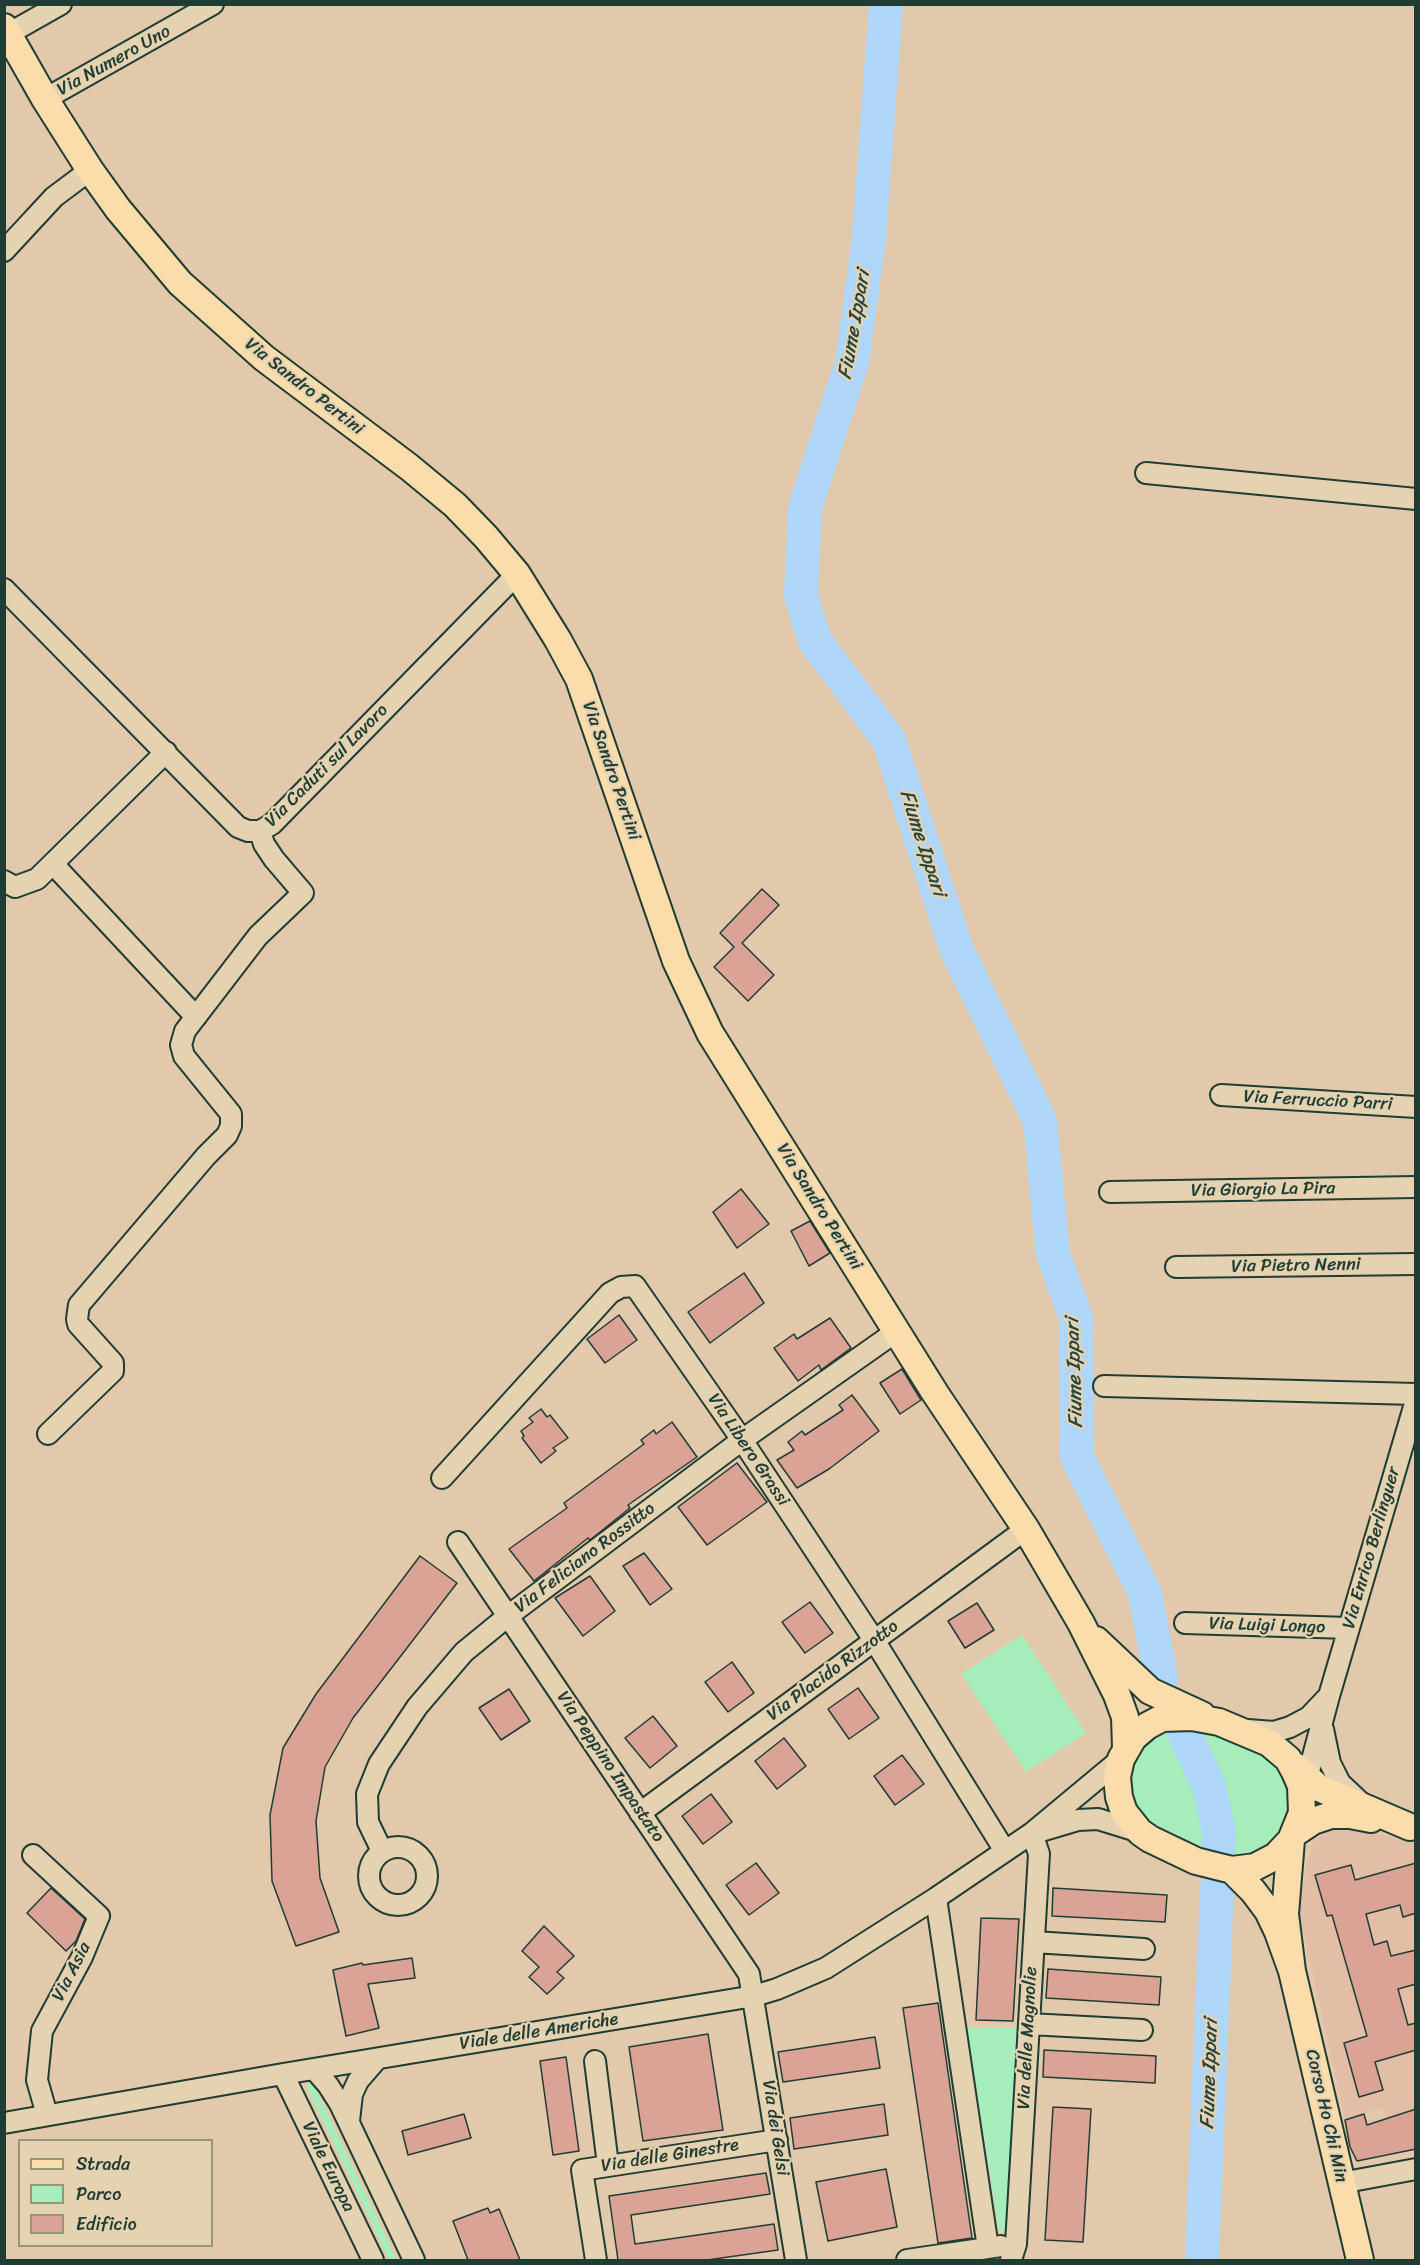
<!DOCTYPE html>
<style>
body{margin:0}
#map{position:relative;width:1420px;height:2265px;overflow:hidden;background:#e3c9ab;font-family:Sriracha,sans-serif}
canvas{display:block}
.frame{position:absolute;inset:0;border:6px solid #1f3d34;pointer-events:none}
.legend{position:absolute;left:18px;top:2139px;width:195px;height:108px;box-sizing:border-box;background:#e5d2b0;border:2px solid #96967e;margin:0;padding:8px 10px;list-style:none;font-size:18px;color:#1f3d34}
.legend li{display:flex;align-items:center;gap:12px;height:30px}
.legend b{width:30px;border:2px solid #96967e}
</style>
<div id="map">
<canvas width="1420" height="2265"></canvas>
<div class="frame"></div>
<ul class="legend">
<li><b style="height:8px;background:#fbddab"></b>Strada</li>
<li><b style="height:16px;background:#a5eebc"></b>Parco</li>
<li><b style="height:16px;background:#dba396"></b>Edificio</li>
</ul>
</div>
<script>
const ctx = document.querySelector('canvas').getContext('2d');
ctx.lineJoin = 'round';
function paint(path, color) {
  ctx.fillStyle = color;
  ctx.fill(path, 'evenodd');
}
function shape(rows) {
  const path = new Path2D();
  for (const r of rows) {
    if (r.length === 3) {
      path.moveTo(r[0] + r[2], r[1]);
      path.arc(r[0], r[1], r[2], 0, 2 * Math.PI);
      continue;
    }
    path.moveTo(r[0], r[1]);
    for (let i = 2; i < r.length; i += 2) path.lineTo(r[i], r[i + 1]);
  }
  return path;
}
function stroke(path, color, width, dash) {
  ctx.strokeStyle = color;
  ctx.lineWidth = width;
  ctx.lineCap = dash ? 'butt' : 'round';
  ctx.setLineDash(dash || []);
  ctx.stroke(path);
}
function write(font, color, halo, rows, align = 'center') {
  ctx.font = font + ' Sriracha,sans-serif';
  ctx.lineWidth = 4.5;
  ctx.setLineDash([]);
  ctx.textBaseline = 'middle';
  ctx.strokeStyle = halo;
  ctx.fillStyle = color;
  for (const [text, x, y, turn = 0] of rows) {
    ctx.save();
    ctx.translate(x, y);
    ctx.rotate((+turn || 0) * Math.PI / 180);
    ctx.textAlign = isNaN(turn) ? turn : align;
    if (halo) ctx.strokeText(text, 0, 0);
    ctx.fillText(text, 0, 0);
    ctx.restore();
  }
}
const built = shape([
 [1348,1824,1415,1844,1415,2108,1386,2119,1383,2107,1345,2120,1298,1908,1312,1843,1328,1829]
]);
const green = shape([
 [1022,1635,1086,1733,1026,1772,961,1674],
 [1173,1726,1207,1729,1266,1754,1279,1767,1286,1784,1288,1802,1284,1819,1276,1834,1263,1846,1247,1853,1230,1855,1212,1852,1146,1820,1135,1802,1131,1784,1133,1767,1137,1755,1146,1742,1158,1732],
 [967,2027,1018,2027,1005,2232,999,2232],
 [313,2083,397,2260,389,2260,306,2085]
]);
const river = shape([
 [886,4,869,238,852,362,805,508,801,596,815,641,889,740,956,948,1040,1121,1053,1254,1076,1318,1077,1457,1145,1593,1161,1677],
 [1181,1726,1209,1786,1219,1832,1218,1853],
 [1202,2260,1217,1887]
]);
const building = shape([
 [762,889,779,905,742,943,774,975,748,1001,714,967,734,947,720,933,762,889],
 [741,1189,769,1224,737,1248,713,1212,741,1189],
 [810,1221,830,1253,809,1266,791,1231,810,1221],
 [744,1273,764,1303,710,1343,688,1312,744,1273],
 [619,1315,637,1340,605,1363,587,1339,619,1315],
 [830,1318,851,1348,821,1370,819,1365,798,1381,774,1348,794,1334,797,1339,830,1318],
 [902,1369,921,1400,900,1414,880,1383,902,1369],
 [852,1395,879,1431,829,1469,797,1488,777,1460,794,1450,788,1442,802,1431,805,1435,843,1410,839,1405,852,1395],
 [541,1409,547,1417,550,1415,568,1438,553,1448,556,1451,541,1463,522,1438,524,1436,521,1431,533,1422,529,1418,541,1409],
 [672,1422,697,1457,628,1505,630,1508,590,1540,588,1538,534,1581,509,1549,567,1508,564,1503,644,1444,641,1440,654,1430,656,1434,672,1422],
 [737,1463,767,1502,707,1545,678,1507,737,1463],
 [644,1553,672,1589,650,1605,623,1566,644,1553],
 [420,1556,457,1583,353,1718,325,1767,316,1821,320,1878,339,1932,296,1946,272,1881,270,1815,283,1748,316,1694,420,1556],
 [590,1576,615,1611,583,1636,555,1598,590,1576],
 [810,1602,833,1633,805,1653,782,1622,810,1602],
 [977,1603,994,1630,965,1648,948,1621,977,1603],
 [732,1662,754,1693,728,1712,705,1682,732,1662],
 [858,1688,879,1718,849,1739,828,1709,858,1688],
 [509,1689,530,1721,501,1740,479,1708,509,1689],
 [653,1716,677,1746,650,1768,625,1738,653,1716],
 [784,1738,806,1766,777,1789,755,1761,784,1738],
 [902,1755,924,1784,895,1805,874,1776,902,1755],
 [711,1794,732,1822,703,1844,682,1816,711,1794],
 [756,1863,779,1893,749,1915,726,1885,756,1863],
 [1416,1863,1416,1913,1403,1917,1400,1905,1366,1914,1374,1945,1387,1941,1391,1956,1416,1950,1416,1984,1398,1989,1408,2025,1416,2023,1416,2050,1375,2062,1383,2090,1359,2097,1344,2043,1367,2036,1332,1915,1327,1916,1315,1875,1351,1865,1355,1880,1416,1863],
 [51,1888,85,1919,76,1941,66,1951,27,1913,51,1888],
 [1053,1888,1167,1895,1165,1922,1052,1916,1053,1888],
 [981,1918,1019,1919,1013,2021,976,2020,981,1918],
 [544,1926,574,1956,557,1972,564,1978,547,1994,529,1977,539,1967,522,1951,544,1926],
 [412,1958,415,1978,368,1984,379,2028,346,2036,333,1970,362,1963,363,1965,412,1958],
 [1048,1969,1161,1977,1159,2005,1046,1998,1048,1969],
 [938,2003,972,2238,938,2243,903,2008,938,2003],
 [708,2034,723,2130,643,2141,629,2047,708,2034],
 [875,2037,880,2068,783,2082,778,2052,875,2037],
 [1044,2050,1156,2056,1155,2083,1043,2077,1044,2050],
 [566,2057,579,2151,553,2155,540,2061,566,2057],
 [884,2104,888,2135,794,2149,790,2118,884,2104],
 [1053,2107,1091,2109,1083,2242,1045,2240,1053,2107],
 [1416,2109,1416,2149,1357,2161,1350,2147,1345,2120,1364,2114,1367,2125,1416,2109],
 [464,2114,471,2138,408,2155,402,2131,464,2114],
 [886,2169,897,2227,828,2241,816,2182,886,2169],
 [766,2173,770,2194,631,2215,635,2244,774,2224,778,2250,707,2260,618,2260,609,2196,766,2173],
 [488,2208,490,2213,499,2209,520,2260,468,2260,453,2221,488,2208]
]);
const minor = shape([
 [8,34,61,4],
 [45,99,213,4],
 [4,251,54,197,90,170],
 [1146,473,1416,499],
 [4,589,238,827,248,831,260,831,272,824,517,574],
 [53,864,196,1017],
 [4,881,15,887,37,879,166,752],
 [1221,1095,1416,1107],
 [1110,1192,1416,1187],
 [1176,1267,1416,1264],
 [1104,1386,1416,1394],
 [48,1434,113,1371,113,1363,78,1324,77,1319,79,1305,206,1156,227,1135,231,1126,231,1114,184,1056,181,1045,185,1031,258,936,303,893,274,859,264,844,260,831],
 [442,1478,610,1293,621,1287,635,1286,742,1440,874,1640,1005,1851],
 [458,1542,749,1974,796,2260],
 [1185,1623,1349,1628],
 [1323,1729,1330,1763,1340,1783,1358,1800],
 [1248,1730,1274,1732,1290,1727,1309,1717,1327,1698],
 [1304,1790,1329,1696,1416,1400],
 [640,1813,1026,1529],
 [1041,1831,1078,1820,1098,1819,1140,1832],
 [398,1876,29],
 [382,1851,368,1822,367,1794,379,1764,417,1707,464,1652,508,1616,742,1440,897,1331],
 [33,1855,99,1916,82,1957,42,2031,37,2080,47,2115],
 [936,1898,988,2248],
 [1034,1942,1144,1949],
 [1029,2024,1142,2030],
 [595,2061,608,2165],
 [314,2069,328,2085,340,2104,414,2260],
 [283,2074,373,2260],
 [349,2121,352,2094,358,2081,377,2059],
 [4,2123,283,2074,754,1996,777,1989,826,1968,936,1898,1032,1833,1121,1759],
 [1341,2183,1416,2169],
 [596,2260,582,2170,777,2140],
 [907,2260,1001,2246],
 [1011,2260,1016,2244,1039,1854,1032,1833]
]);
const major = shape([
 [4,27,45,99,90,170,118,209,180,283,264,358,409,467,455,505,486,537,517,574,558,640,579,679,676,961,710,1033,935,1393,1026,1529,1081,1623,1117,1695,1125,1717,1126,1748],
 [1096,1640,1150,1691,1202,1715],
 [1295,1766,1319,1788,1410,1827],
 [1295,1833,1313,1821,1331,1815,1350,1815,1371,1819],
 [1291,1840,1285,1914,1292,1971,1360,2260],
 [1232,1870,1255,1867,1276,1856,1291,1840,1302,1813,1301,1786,1295,1772,1288,1759,1269,1743,1219,1722,1192,1717,1162,1718,1147,1726,1133,1738,1121,1759,1117,1777,1119,1797,1124,1812,1140,1832,1150,1839,1196,1861,1232,1870,1253,1891,1268,1911,1278,1932,1292,1971]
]);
const streetNames = [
 ["Via Numero Uno",114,61,-29],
 ["Via Sandro Pertini",304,387,38],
 ["Via Caduti sul Lavoro",327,766,-45],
 ["Via Sandro Pertini",611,771,71],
 ["Via Ferruccio Parri",1318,1101,3],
 ["Via Giorgio La Pira",1263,1190,-1],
 ["Via Sandro Pertini",819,1207,58],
 ["Via Pietro Nenni",1296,1266,-1],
 ["Via Libero Grassi",748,1450,56],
 ["Via Enrico Berlinguer",1372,1548,-74],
 ["Via Feliciano Rossitto",585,1558,-37],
 ["Via Luigi Longo",1267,1626,2],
 ["Via Placido Rizzotto",833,1671,-36],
 ["Via Peppino Impastato",610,1767,56],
 ["Via Asia",72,1972,-63],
 ["Viale delle Americhe",539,2032,-9],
 ["Via delle Magnolie",1028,2038,-87],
 ["Corso Ho Chi Min",1326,2116,77],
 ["Via dei Gelsi",775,2128,81],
 ["Via delle Ginestre",670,2156,-9],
 ["Viale Europa",328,2167,64]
];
const waterNames = [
 ["Fiume Ippari",855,325,-80],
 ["Fiume Ippari",922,843,72],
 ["Fiume Ippari",1075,1373,-92],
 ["Fiume Ippari",1210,2074,-88]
];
paint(built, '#e1bea5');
paint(green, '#a5eebc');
stroke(river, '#add6f8', 34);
paint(building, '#dba396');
stroke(building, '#1f3d34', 1.5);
stroke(minor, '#1f3d34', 24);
stroke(major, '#1f3d34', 30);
stroke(minor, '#e5d2b0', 20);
stroke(major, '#fbddab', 26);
write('18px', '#1f3d34', '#e5d2b0', streetNames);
write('italic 20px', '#26453e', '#e5d2b0', waterNames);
</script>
